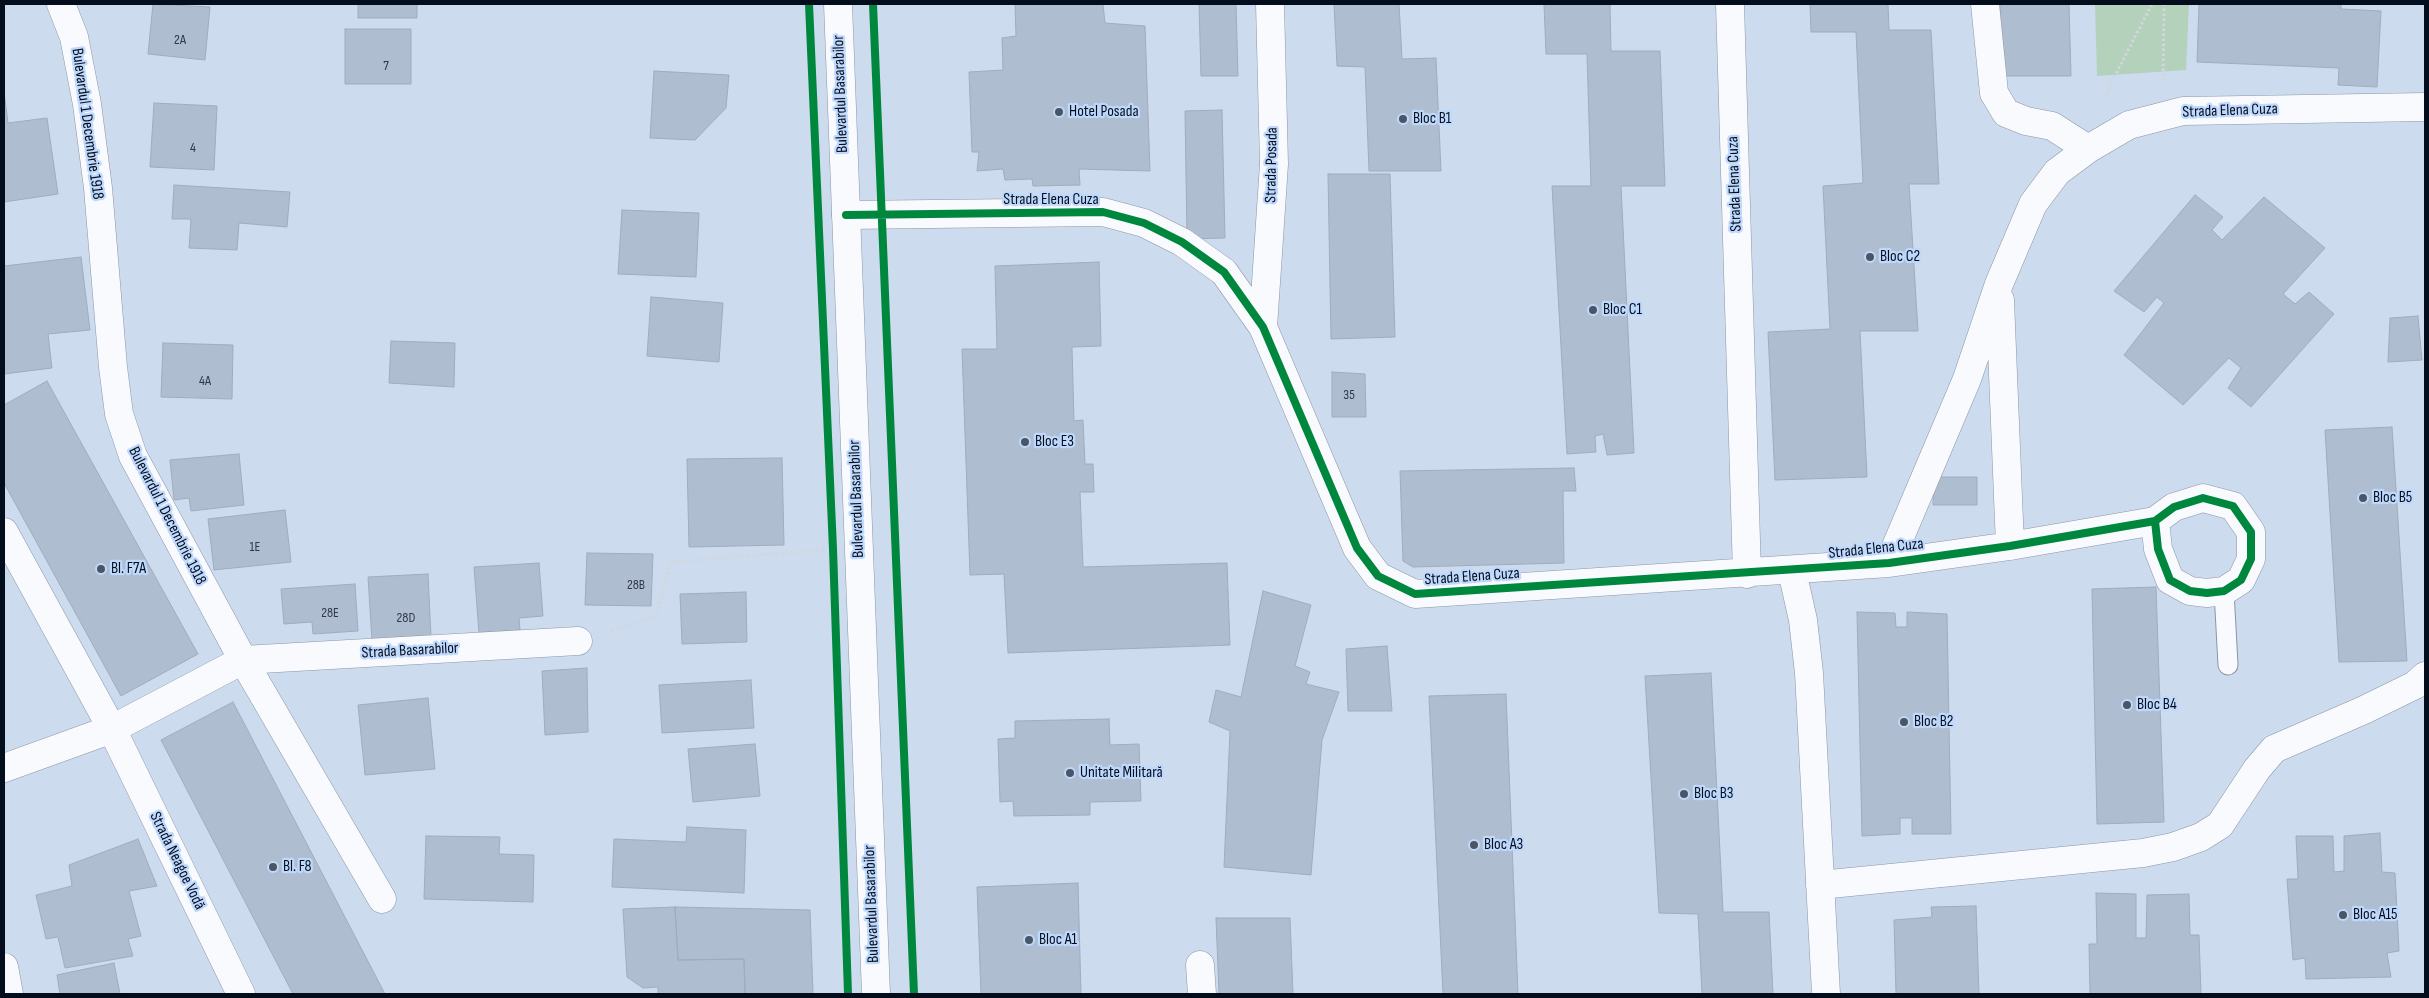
<!DOCTYPE html>
<meta charset="utf-8">
<style>
body{margin:0}
#map{position:relative;width:2429px;height:998px;overflow:hidden;background:#cddbef;font-family:"Sofia Sans Condensed",sans-serif}
canvas{display:block}
.frame{position:absolute;inset:0;border:5px solid #040d1c;pointer-events:none}
</style>
<div id="map">
<canvas width="2429" height="998"></canvas>
<div class="frame"></div>
</div>
<script>
const ctx = document.querySelector('canvas').getContext('2d');
ctx.lineJoin = 'round';
function paint(path, color) {
  ctx.fillStyle = color;
  ctx.fill(path, 'evenodd');
}
function shape(rows) {
  const path = new Path2D();
  for (const r of rows) {
    path.moveTo(r[0], r[1]);
    for (let i = 2; i < r.length; i += 2) path.lineTo(r[i], r[i + 1]);
  }
  return path;
}
function stroke(path, color, width, dash) {
  ctx.strokeStyle = color;
  ctx.lineWidth = width;
  ctx.lineCap = dash ? 'butt' : 'round';
  ctx.setLineDash(dash || []);
  ctx.stroke(path);
}
function write(font, color, halo, rows, align = 'center') {
  ctx.font = font + ' "Sofia Sans Condensed",sans-serif';
  ctx.lineWidth = 4.5;
  ctx.setLineDash([]);
  ctx.textBaseline = 'middle';
  ctx.strokeStyle = halo;
  ctx.fillStyle = color;
  for (const [text, x, y, turn = 0] of rows) {
    ctx.save();
    ctx.translate(x, y);
    ctx.rotate((+turn || 0) * Math.PI / 180);
    ctx.textAlign = isNaN(turn) ? turn : align;
    if (halo) ctx.strokeText(text, 0, 0);
    ctx.fillText(text, 0, 0);
    ctx.restore();
  }
}
const green = shape([
 [2095,4,2189,4,2186,70,2097,76]
]);
const building = shape([
 [153,4,210,7,205,60,148,54,153,4],
 [358,4,417,4,417,18,358,18,358,4],
 [1014,4,1103,4,1105,23,1145,26,1150,171,1079,169,1080,185,1033,186,1032,179,1005,180,1003,169,977,171,979,152,972,152,969,72,1003,70,1002,38,1016,36,1015,4,1014,4],
 [1199,4,1236,4,1238,76,1201,76,1199,4],
 [1334,4,1399,4,1402,59,1436,58,1441,171,1369,171,1365,67,1337,66,1334,4],
 [1544,4,1610,4,1611,51,1660,51,1665,186,1621,186,1634,453,1607,455,1603,434,1595,436,1596,452,1567,454,1552,186,1591,186,1587,54,1546,54,1544,4],
 [1810,4,1888,4,1889,30,1931,30,1939,184,1909,184,1918,331,1860,331,1867,477,1775,480,1768,332,1830,329,1823,186,1863,183,1856,32,1811,32,1810,4],
 [2000,4,2069,4,2071,76,2002,76,2000,4],
 [2199,4,2341,4,2341,9,2381,11,2377,87,2338,85,2339,68,2197,62,2199,4],
 [345,29,411,29,411,84,345,84,345,29],
 [654,71,729,75,726,108,695,140,650,138,654,71],
 [4,91,8,123,47,118,58,194,4,202,4,91],
 [154,103,217,106,214,170,150,167,154,103],
 [1222,110,1225,238,1187,239,1185,111,1222,110],
 [1328,174,1390,174,1395,337,1331,339,1328,174],
 [174,185,290,192,287,227,239,223,237,250,189,248,191,219,172,219,174,185],
 [2195,195,2223,217,2212,230,2222,240,2264,197,2325,248,2283,294,2295,304,2309,292,2334,314,2251,407,2228,388,2241,368,2229,358,2183,405,2124,355,2164,303,2157,297,2144,312,2114,291,2195,195],
 [622,210,699,213,696,277,618,274,622,210],
 [81,257,90,330,48,334,52,368,4,374,4,266,81,257],
 [1099,262,1101,346,1072,347,1074,421,1083,420,1085,464,1093,464,1094,492,1080,492,1083,567,1227,563,1230,645,1008,653,1004,574,970,575,962,349,997,349,995,266,1099,262],
 [651,297,723,303,719,362,647,356,651,297],
 [2418,316,2422,360,2388,362,2390,318,2418,316],
 [391,341,455,343,454,387,389,383,391,341],
 [163,343,233,345,232,399,161,397,163,343],
 [1332,372,1365,374,1366,417,1332,417,1332,372],
 [47,381,198,654,121,696,4,483,4,405,47,381],
 [2392,427,2407,661,2339,662,2325,430,2392,427],
 [239,454,244,505,191,511,189,498,174,500,170,460,239,454],
 [782,458,784,545,689,547,687,459,782,458],
 [1574,468,1576,491,1563,491,1564,563,1413,567,1403,561,1400,471,1574,468],
 [1934,477,1977,477,1977,505,1933,505,1934,477],
 [285,510,291,562,214,570,208,519,285,510],
 [587,553,653,554,651,606,585,605,587,553],
 [539,563,543,616,519,618,520,630,479,633,474,567,539,563],
 [428,574,431,637,372,641,368,577,428,574],
 [355,584,358,631,313,634,312,622,284,624,281,589,355,584],
 [2156,587,2164,822,2097,824,2092,589,2156,587],
 [1263,591,1311,605,1295,666,1310,672,1306,684,1339,692,1322,740,1311,875,1224,867,1230,731,1209,722,1216,690,1241,697,1263,591],
 [746,592,747,642,682,644,680,594,746,592],
 [1857,612,1895,613,1896,627,1907,627,1907,612,1947,614,1951,834,1912,834,1912,818,1900,818,1900,834,1862,836,1857,612],
 [1387,646,1392,711,1348,711,1346,649,1387,646],
 [587,668,588,732,545,735,542,671,587,668],
 [1711,673,1723,912,1769,912,1773,994,1702,994,1698,914,1659,913,1645,676,1711,673],
 [751,680,754,728,662,733,659,685,751,680],
 [1506,694,1518,994,1443,994,1429,696,1506,694],
 [428,698,435,769,365,775,358,705,428,698],
 [233,702,385,994,293,994,161,740,233,702],
 [1109,719,1110,745,1139,744,1141,801,1090,802,1090,815,1014,816,1013,801,1000,802,998,739,1015,738,1015,721,1109,719],
 [755,744,760,796,693,802,688,749,755,744],
 [687,827,746,830,744,893,612,887,614,839,686,842,687,827],
 [2380,833,2382,872,2395,873,2399,951,2387,953,2391,977,2306,979,2305,958,2293,960,2287,879,2298,879,2296,836,2333,836,2334,872,2344,871,2344,836,2380,833],
 [426,836,500,837,499,854,534,855,533,902,424,899,426,836],
 [138,839,157,886,129,891,141,936,128,939,133,956,65,968,58,937,46,939,36,895,72,886,69,865,138,839],
 [1078,883,1081,994,981,994,977,887,1078,883],
 [2096,893,2136,894,2136,938,2146,938,2147,895,2189,894,2190,935,2199,935,2201,994,2090,994,2089,944,2097,944,2096,893],
 [1976,906,1979,994,1896,994,1894,920,1932,917,1931,907,1976,906],
 [675,907,678,960,744,959,745,994,658,994,658,987,643,988,627,977,623,909,675,907],
 [675,907,810,910,813,994,745,994,744,959,678,960,675,907],
 [1216,918,1290,918,1293,994,1219,994,1216,918],
 [114,963,120,994,60,994,57,975,114,963]
]);
const path = shape([
 [2163,81,2164,4],
 [2106,96,2111,83,2152,4],
 [611,631,656,616,670,562,825,550]
]);
const service = shape([
 [2224,591,2228,665]
]);
const minor = shape([
 [61,4,74,37,87,104,98,188,113,367,119,414,133,456,243,660,382,899],
 [1730,4,1747,574],
 [1985,4,1994,93,2006,113,2026,121,2052,126,2088,149],
 [846,215,1103,212,1144,223,1182,242,1224,272,1263,327,1357,548,1378,576,1415,594,1889,563,2010,546,2155,521,2174,507,2203,498,2233,506,2251,532,2251,559,2241,580,2224,591,2207,593,2190,591,2170,580,2158,549,2155,521],
 [2000,300,2010,546],
 [1263,327,1274,164,1270,4],
 [4,532,112,729,241,994],
 [1889,563,1967,379,1999,284,2033,204,2057,172,2088,149,2129,125,2183,111,2425,107],
 [1792,571,1803,620,1809,673,1826,994],
 [4,768,112,729,243,660,578,641],
 [1820,885,2143,853,2173,847,2201,837,2220,825,2257,769,2274,749,2364,710,2415,685,2425,676],
 [1200,965,1202,994]
]);
const secondary = shape([
 [838,4,876,994]
]);
const primary = shape([
 [4,967,9,994]
]);
const cycleway = shape([
 [809,4,833,549,848,994],
 [873,4,914,994],
 [846,215,1103,212,1144,223,1182,242,1224,272,1263,327,1357,548,1378,576,1415,594,1889,563,2010,546,2155,521,2174,507,2203,498,2233,506,2251,532,2251,559,2241,580,2224,591,2207,593,2190,591,2170,580,2158,549,2155,521]
]);
const markers = [
 [1059,112,5,"#4a5566"],
 [1403,119,5,"#4a5566"],
 [1870,257,5,"#4a5566"],
 [1593,310,5,"#4a5566"],
 [1025,442,5,"#4a5566"],
 [2363,498,5,"#4a5566"],
 [101,569,5,"#4a5566"],
 [2127,705,5,"#4a5566"],
 [1904,722,5,"#4a5566"],
 [1070,773,5,"#4a5566"],
 [1684,794,5,"#4a5566"],
 [1474,845,5,"#4a5566"],
 [273,867,5,"#4a5566"],
 [2343,915,5,"#4a5566"],
 [1029,940,5,"#4a5566"]
];
const numberNames = [
 ["2A",180,40],
 ["7",386,66],
 ["4",193,148],
 ["4A",205,381],
 ["35",1349,395],
 ["1E",255,547],
 ["28B",636,585],
 ["28E",330,613],
 ["28D",406,618]
];
const streetNames = [
 ["Bulevardul Basarabilor",841,94,-92],
 ["Strada Elena Cuza",2230,111,-2],
 ["Bulevardul 1 Decembrie 1918",87,124,82],
 ["Strada Posada",1272,165,-89],
 ["Strada Elena Cuza",1735,184,-92],
 ["Strada Elena Cuza",1051,200],
 ["Bulevardul Basarabilor",857,499,-92],
 ["Bulevardul 1 Decembrie 1918",167,516,63],
 ["Strada Elena Cuza",1876,549,-6],
 ["Strada Elena Cuza",1472,577,-4],
 ["Strada Basarabilor",410,651,-3],
 ["Strada Neagoe Vodă",177,861,64],
 ["Bulevardul Basarabilor",872,904,-92]
];
const poiNames = [
 ["Hotel Posada",1069,112],
 ["Bloc B1",1413,119],
 ["Bloc C2",1880,257],
 ["Bloc C1",1603,310],
 ["Bloc E3",1035,442],
 ["Bloc B5",2373,498],
 ["Bl. F7A",111,569],
 ["Bloc B4",2137,705],
 ["Bloc B2",1914,722],
 ["Unitate Militară",1080,773],
 ["Bloc B3",1694,794],
 ["Bloc A3",1484,845],
 ["Bl. F8",283,867],
 ["Bloc A15",2353,915],
 ["Bloc A1",1039,940]
];
paint(green, '#b4d1bb');
paint(building, '#afbdd0');
stroke(building, '#a0acbe', 1);
stroke(service, '#8a96a6', 21);
stroke(minor, '#8a96a6', 29);
stroke(secondary, '#8a96a6', 29);
stroke(primary, '#8a96a6', 29);
stroke(path, '#d1d7dd', 3, [2.5, 2.5]);
stroke(service, '#f8fafd', 19);
stroke(minor, '#f8fafd', 28);
stroke(secondary, '#f8fafd', 28);
stroke(primary, '#f8fafd', 28);
stroke(cycleway, '#00873e', 8);
for (const [x, y, r, color] of markers) {
  const dot = new Path2D();
  dot.arc(x, y, r, 0, 2 * Math.PI);
  ctx.fillStyle = color;
  ctx.fill(dot);
  stroke(dot, '#bfd9fd', 2);
}
write('14px', '#2f3949', null, numberNames);
write('16px', '#040d1c', '#bfd9fd', streetNames);
write('16px', '#040d1c', '#bfd9fd', poiNames, 'left');
</script>
